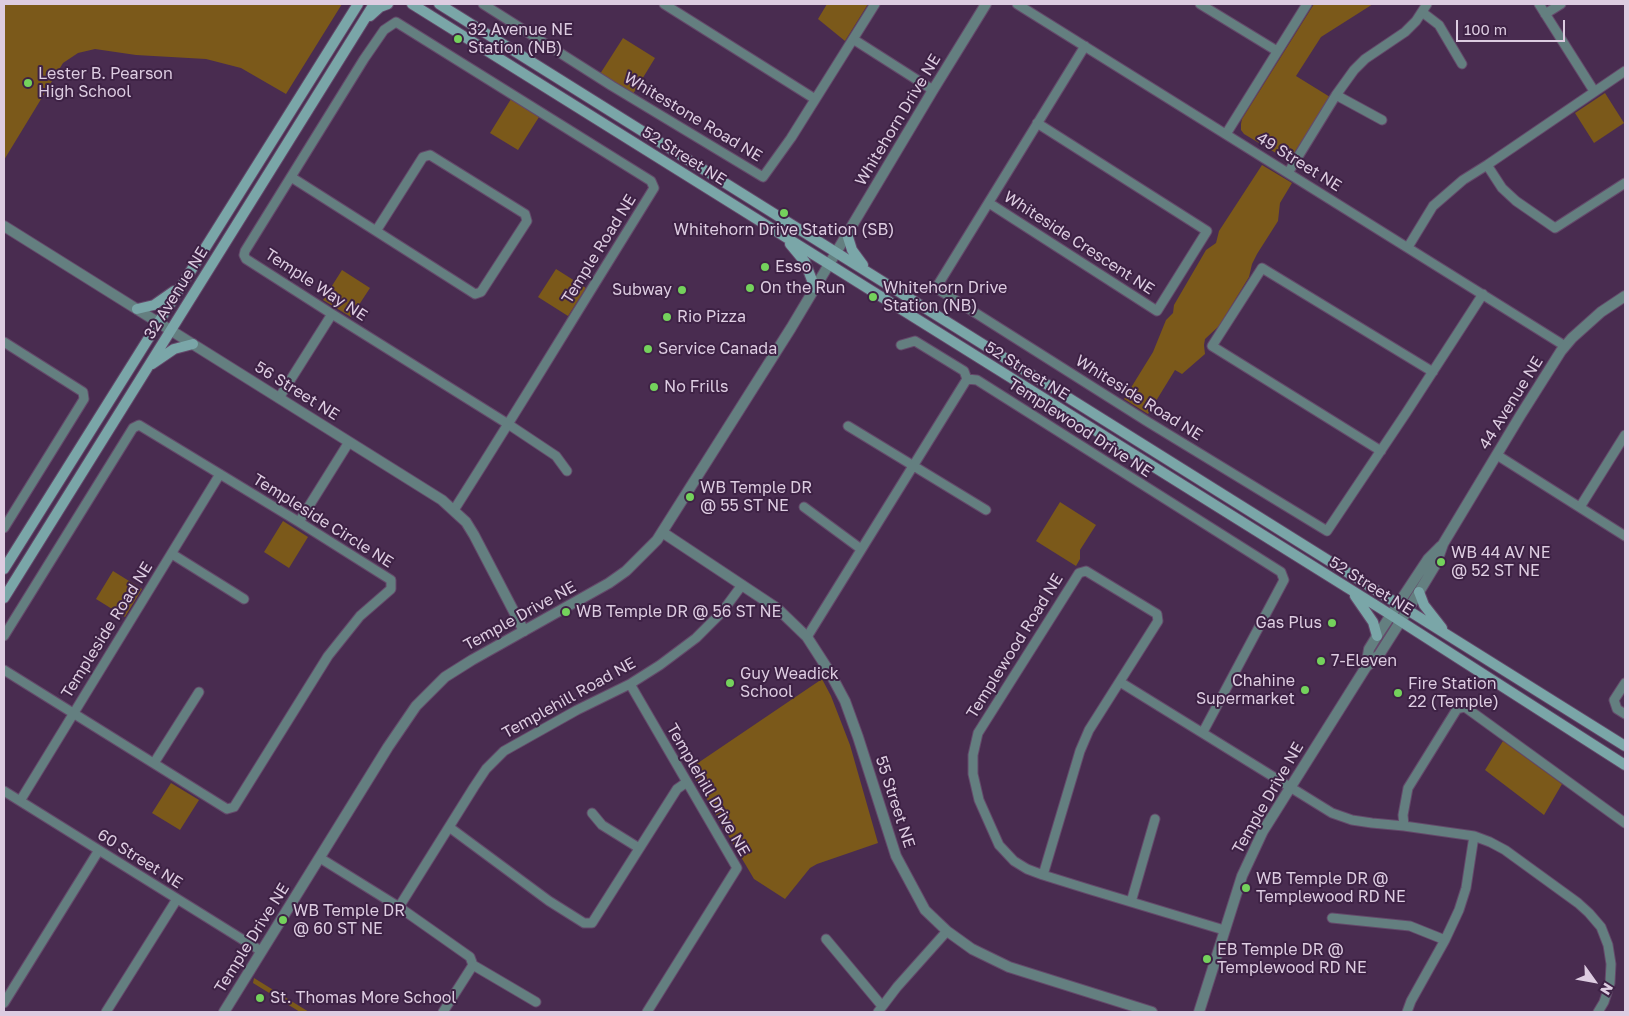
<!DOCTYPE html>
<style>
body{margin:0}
#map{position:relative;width:1629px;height:1016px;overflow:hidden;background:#492c50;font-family:"Golos Text",sans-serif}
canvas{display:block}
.frame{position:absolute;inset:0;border:5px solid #ddcce1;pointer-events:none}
.north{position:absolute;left:1569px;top:956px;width:50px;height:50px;-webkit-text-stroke:4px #3e2245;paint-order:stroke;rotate:122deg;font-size:14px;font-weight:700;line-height:20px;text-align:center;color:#ddcce1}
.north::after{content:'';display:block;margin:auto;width:18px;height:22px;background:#ddcce1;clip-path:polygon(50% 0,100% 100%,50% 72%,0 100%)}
.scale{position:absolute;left:1456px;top:20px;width:109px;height:22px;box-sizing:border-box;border:2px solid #ddcce1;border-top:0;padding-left:6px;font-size:15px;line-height:18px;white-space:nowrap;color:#ddcce1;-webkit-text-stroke:4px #3e2245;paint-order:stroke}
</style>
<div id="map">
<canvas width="1629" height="1016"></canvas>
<div class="frame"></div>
<div class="north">N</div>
<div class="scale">100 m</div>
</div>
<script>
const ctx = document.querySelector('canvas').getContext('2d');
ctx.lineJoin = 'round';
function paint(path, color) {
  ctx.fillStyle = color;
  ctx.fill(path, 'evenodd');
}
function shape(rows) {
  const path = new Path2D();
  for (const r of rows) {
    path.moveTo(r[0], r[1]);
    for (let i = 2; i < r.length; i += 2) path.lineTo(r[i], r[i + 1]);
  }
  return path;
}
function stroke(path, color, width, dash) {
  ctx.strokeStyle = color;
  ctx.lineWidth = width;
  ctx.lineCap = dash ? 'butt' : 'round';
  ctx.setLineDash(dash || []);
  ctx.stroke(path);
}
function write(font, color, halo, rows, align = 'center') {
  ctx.font = font + ' "Golos Text",sans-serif';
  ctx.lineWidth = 4;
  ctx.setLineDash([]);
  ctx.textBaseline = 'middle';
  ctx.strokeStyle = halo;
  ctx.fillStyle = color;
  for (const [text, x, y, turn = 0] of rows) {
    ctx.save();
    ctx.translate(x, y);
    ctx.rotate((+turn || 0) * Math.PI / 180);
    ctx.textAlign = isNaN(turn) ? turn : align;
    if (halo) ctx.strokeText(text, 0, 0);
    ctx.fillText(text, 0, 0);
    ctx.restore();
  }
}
const green = shape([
 [4,4,342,4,286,94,241,68,206,59,136,55,95,49,78,53,63,63,4,160],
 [827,4,868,4,845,41,818,19],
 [1314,4,1373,4,1321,37,1296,76,1330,97,1293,155,1286,157,1281,156,1244,134,1241,130,1241,124,1242,119],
 [623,38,655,58,633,94,600,74],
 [1605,93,1624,123,1594,143,1575,113],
 [511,99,539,117,518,150,490,133],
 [1262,165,1292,183,1280,203,1278,221,1257,254,1252,264,1249,277,1219,326,1205,339,1204,345,1205,354,1182,374,1175,370,1148,414,1124,399,1153,352,1166,320,1173,313,1174,305,1206,250,1216,243,1219,231],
 [556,269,586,288,568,316,538,297],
 [342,270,370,288,351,317,323,300],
 [1060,502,1096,525,1080,550,1080,559,1076,566,1036,541],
 [283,521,308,537,289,568,264,552],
 [113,571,142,589,125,617,96,599],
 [822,679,831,696,850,745,878,843,817,864,810,868,785,899,754,879,689,769],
 [1503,741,1562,784,1544,815,1485,770],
 [171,783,199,800,180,830,152,813],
 [254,978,309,1012,300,1012,253,983]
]);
const minor = shape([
 [483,4,612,86,763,177,791,138,875,4],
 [664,4,815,99],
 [1017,4,1565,346],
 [1200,4,1277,51],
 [1539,4,1594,91],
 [1422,12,1439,25,1462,64],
 [1545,14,1561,4],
 [853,39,933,90],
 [1085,46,936,288,1148,422,1327,531,1406,413,1483,294],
 [1336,95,1382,120],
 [1226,134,1307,4],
 [1487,165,1502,188,1516,201,1555,228,1625,183],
 [1288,173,1336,95,1354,70,1365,59,1405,32,1416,21,1427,4],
 [291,177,475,294,481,292,527,221,525,214,430,155,423,157,376,231],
 [989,203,1157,311,1207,231,1037,123],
 [1408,247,1433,206,1463,180,1487,165,1625,71],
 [4,342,83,392,84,399,4,528],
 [901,345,915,341,964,371,967,379],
 [967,379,977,380,1281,572,1284,580,1203,732],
 [279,398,332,314],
 [848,426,986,510],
 [1381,451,1212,346,1262,268,1433,372],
 [1497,455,1625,536],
 [804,507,861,549],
 [1580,507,1625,435],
 [454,510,483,464,508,424,536,379,581,306,654,188,651,181,396,22,384,30,364,59,245,251,244,255,246,259,332,314,508,424,556,456,567,471],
 [299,522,349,442],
 [172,554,244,599],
 [4,636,133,428,139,425,299,522,391,580,391,589,360,616,328,656,234,807,227,809,4,670],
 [807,637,967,379],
 [1120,682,1332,813,1352,820,1372,823,1404,826,1474,836,1490,842,1505,850,1578,903,1589,913,1601,927,1608,945,1611,964,1610,983,1604,1002,1598,1012],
 [1625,683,1614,700,1617,709,1625,714],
 [630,684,737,868,647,1012],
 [154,763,199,692],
 [4,791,261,951],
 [20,801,220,474],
 [592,813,602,825,639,848],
 [1404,826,1403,815,1408,788,1457,709,1465,707,1625,823],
 [449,827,549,901,584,923,592,923,677,789,687,782],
 [320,858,399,907,470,957,473,965,443,1012],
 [1043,875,1080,751,1089,730,1158,621,1157,614,1086,571,1079,573,978,733,973,755,973,774,979,800,999,845,1014,861,1027,869,1043,875,1088,889,1224,930],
 [1131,902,1155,819],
 [399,907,474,787,486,769,504,751,577,710,630,684,660,665,696,638,722,612,742,585],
 [1332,918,1410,926,1445,940],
 [826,939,882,1006],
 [473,965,536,1002],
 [4,1003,99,850],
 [106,1012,177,899],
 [878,1012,897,987,947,931],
 [1407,1012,1411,1001,1445,940,1459,910,1466,888,1474,836]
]);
const tertiary = shape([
 [4,226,442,500,466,522,474,535,524,631],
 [662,532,778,609,807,637,829,671,845,701,858,737,896,856,925,910,947,931,972,949,1009,967,1152,1012],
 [1366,667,1369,649,1377,636,1428,559,1441,546],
 [224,1012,388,747,416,706,445,677,472,660,609,583,626,571,657,540,791,328,933,90,986,4],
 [1199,1012,1242,876,1263,831,1366,667,1379,655,1419,592,1436,564,1443,544,1520,416,1561,351,1572,338,1601,312,1625,296]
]);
const secondary = shape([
 [412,4,1380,608,1625,765],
 [439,4,1625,746],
 [370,16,380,7,388,4],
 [847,234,852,250,863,265],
 [790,244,805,262,815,288],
 [137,309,154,305,174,291],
 [152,364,174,349,193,344],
 [4,569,358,4],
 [1419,592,1424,605,1442,628],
 [1355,596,1373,622,1377,636],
 [4,598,374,4]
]);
const markers = [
 [458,39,5,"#74d25c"],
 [28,83,5,"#74d25c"],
 [784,213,5,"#74d25c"],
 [765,267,5,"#74d25c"],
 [750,288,5,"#74d25c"],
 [682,290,5,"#74d25c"],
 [873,297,5,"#74d25c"],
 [667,317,5,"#74d25c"],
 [648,349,5,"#74d25c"],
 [654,387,5,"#74d25c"],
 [690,497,5,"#74d25c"],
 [1441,562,5,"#74d25c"],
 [566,612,5,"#74d25c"],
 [1332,623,5,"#74d25c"],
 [1321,661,5,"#74d25c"],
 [730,683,5,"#74d25c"],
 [1305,690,5,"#74d25c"],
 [1398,693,5,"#74d25c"],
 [1246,888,5,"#74d25c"],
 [283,920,5,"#74d25c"],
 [1207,959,5,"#74d25c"],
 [260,998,5,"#74d25c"]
];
const poiNames = [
 ["32 Avenue NE",468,30],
 ["Station (NB)",468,48],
 ["Lester B. Pearson",38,74],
 ["High School",38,92],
 ["Whitehorn Drive Station (SB)",784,230,"center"],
 ["Esso",775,267],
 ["On the Run",760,288],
 ["Whitehorn Drive",883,288],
 ["Station (NB)",883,306],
 ["Subway",672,290,"right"],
 ["Rio Pizza",677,317],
 ["Service Canada",658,349],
 ["No Frills",664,387],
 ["WB Temple DR",700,488],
 ["@ 55 ST NE",700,506],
 ["WB 44 AV NE",1451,553],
 ["@ 52 ST NE",1451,571],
 ["WB Temple DR @ 56 ST NE",576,612],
 ["Gas Plus",1322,623,"right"],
 ["7-Eleven",1331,661],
 ["Guy Weadick",740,674],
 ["School",740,692],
 ["Chahine",1295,681,"right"],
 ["Supermarket",1295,699,"right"],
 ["Fire Station",1408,684],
 ["22 (Temple)",1408,702],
 ["WB Temple DR @",1256,879],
 ["Templewood RD NE",1256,897],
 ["WB Temple DR",293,911],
 ["@ 60 ST NE",293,929],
 ["EB Temple DR @",1217,950],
 ["Templewood RD NE",1217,968],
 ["St. Thomas More School",270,998]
];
const streetNames = [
 ["Whitestone Road NE",693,117,31],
 ["Whitehorn Drive NE",898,120,-59],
 ["52 Street NE",684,156,32],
 ["49 Street NE",1299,162,32],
 ["Whiteside Crescent NE",1079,243,33],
 ["Temple Road NE",599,249,-58],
 ["Temple Way NE",316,285,33],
 ["32 Avenue NE",176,293,-58],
 ["52 Street NE",1027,371,32],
 ["56 Street NE",297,391,32],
 ["Whiteside Road NE",1139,398,32],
 ["44 Avenue NE",1511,403,-58],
 ["Templewood Drive NE",1080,428,33],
 ["Templeside Circle NE",323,521,32],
 ["52 Street NE",1371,586,32],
 ["Temple Drive NE",520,616,-29],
 ["Templeside Road NE",107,630,-58],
 ["Templewood Road NE",1015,646,-58],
 ["Templehill Road NE",569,698,-29],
 ["Templehill Drive NE",708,790,60],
 ["Temple Drive NE",1268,798,-60],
 ["55 Street NE",895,802,72],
 ["60 Street NE",140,859,32],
 ["Temple Drive NE",252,938,-58]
];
paint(green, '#7b591a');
stroke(minor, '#64496a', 11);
stroke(tertiary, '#64496a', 12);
stroke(secondary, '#64496a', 12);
stroke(minor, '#647f80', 9);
stroke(tertiary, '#647f80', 10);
stroke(secondary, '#7aa6a8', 10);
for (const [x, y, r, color] of markers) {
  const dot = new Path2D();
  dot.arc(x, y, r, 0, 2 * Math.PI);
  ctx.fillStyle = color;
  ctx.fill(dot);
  stroke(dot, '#3e2245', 2);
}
write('16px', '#ddcce1', '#3e2245', poiNames, 'left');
write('16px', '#ddcce1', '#3e2245', streetNames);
</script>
